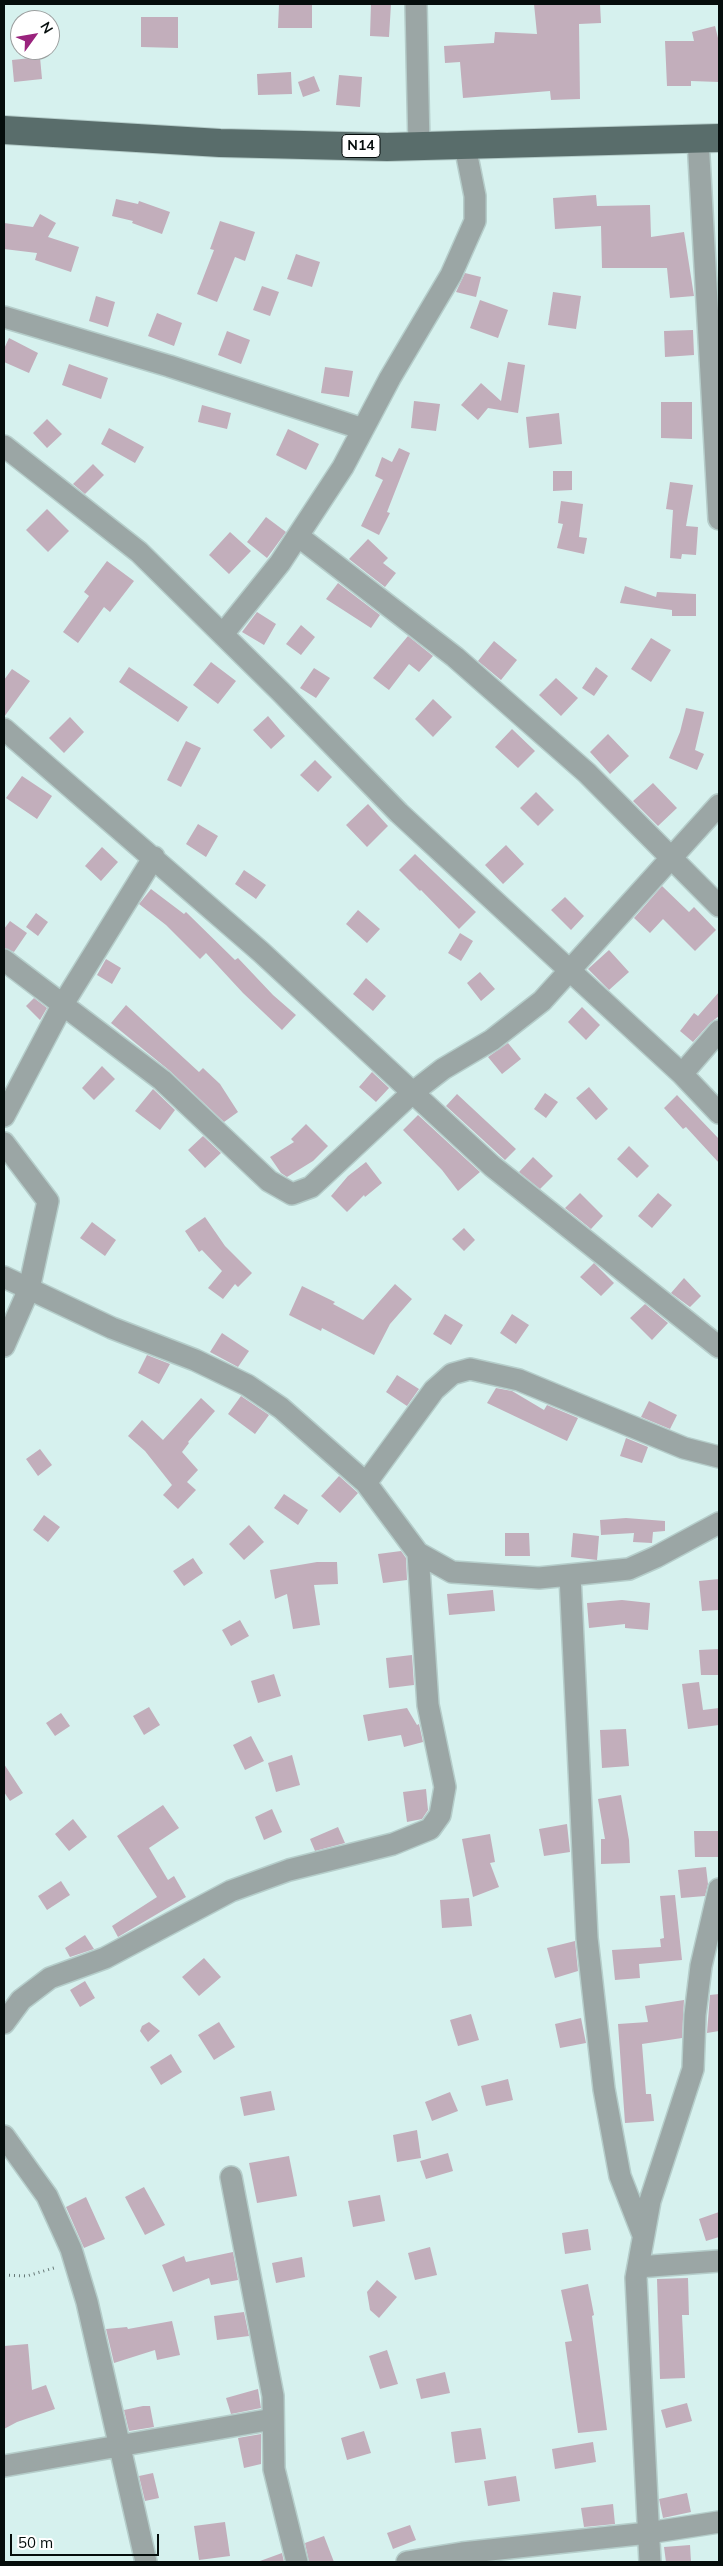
<!DOCTYPE html>
<style>
body{margin:0}
#map{position:relative;width:723px;height:2566px;overflow:hidden;background:#d6f1ee;font-family:Mulish,sans-serif}
canvas{display:block}
.frame{position:absolute;inset:0;border:5px solid #050d0c;pointer-events:none}
.north{position:absolute;left:10px;top:10px;width:50px;height:50px;box-sizing:border-box;background:#fff;border:1px solid #9b9e9e;border-radius:50%;rotate:58deg;font-size:14px;font-weight:700;line-height:20px;text-align:center;color:#050d0c}
.north::after{content:'';display:block;margin:auto;width:18px;height:22px;background:#9a237d;clip-path:polygon(50% 0,100% 100%,50% 72%,0 100%)}
.scale{position:absolute;left:10px;top:2534px;width:149px;height:22px;box-sizing:border-box;border:2px solid #050d0c;border-top:0;padding-left:6px;font-size:15px;line-height:18px;white-space:nowrap;color:#050d0c;-webkit-text-stroke:4px #fff;paint-order:stroke}
</style>
<div id="map">
<canvas width="723" height="2566"></canvas>
<div class="frame"></div>
<div class="north">N</div>
<div class="scale">50 m</div>
</div>
<script>
const ctx = document.querySelector('canvas').getContext('2d');
ctx.lineJoin = 'round';
function paint(path, color) {
  ctx.fillStyle = color;
  ctx.fill(path, 'evenodd');
}
function shape(rows) {
  const path = new Path2D();
  for (const r of rows) {
    path.moveTo(r[0], r[1]);
    for (let i = 2; i < r.length; i += 2) path.lineTo(r[i], r[i + 1]);
  }
  return path;
}
function stroke(path, color, width, dash) {
  ctx.strokeStyle = color;
  ctx.lineWidth = width;
  ctx.lineCap = dash ? 'butt' : 'round';
  ctx.setLineDash(dash || []);
  ctx.stroke(path);
}
function write(font, color, halo, rows, align = 'center') {
  ctx.font = font + ' Mulish,sans-serif';
  ctx.lineWidth = 4;
  ctx.setLineDash([]);
  ctx.textBaseline = 'middle';
  ctx.strokeStyle = halo;
  ctx.fillStyle = color;
  for (const [text, x, y, turn = 0] of rows) {
    ctx.save();
    ctx.translate(x, y);
    ctx.rotate((+turn || 0) * Math.PI / 180);
    ctx.textAlign = isNaN(turn) ? turn : align;
    if (halo) ctx.strokeText(text, 0, 0);
    ctx.fillText(text, 0, 0);
    ctx.restore();
  }
}
const building = shape([
 [279,4,312,4,312,28,278,28],
 [371,4,391,4,389,37,370,36],
 [534,4,600,4,601,23,579,24,580,99,551,100,550,91,463,98,460,62,445,63,444,46,494,43,495,32,537,34],
 [141,17,178,17,178,48,141,47],
 [715,26,719,42,719,82,691,81,691,86,667,86,665,41,694,41,692,32],
 [40,57,42,79,14,82,12,60],
 [291,72,292,94,258,95,257,74],
 [339,75,362,77,360,107,336,105],
 [314,76,320,91,303,97,298,82],
 [596,195,597,206,650,205,651,237,684,232,694,296,670,298,667,268,602,268,601,226,555,229,553,198],
 [116,199,138,204,139,201,170,212,162,234,132,223,133,221,112,216],
 [40,214,56,223,48,237,79,247,71,272,35,260,37,253,4,249,4,223,33,227],
 [220,221,255,232,245,261,235,257,217,302,197,294,214,250,210,249],
 [296,254,320,262,312,287,287,279],
 [465,273,481,277,476,297,456,292],
 [262,286,279,292,270,316,253,310],
 [553,292,581,296,576,329,548,325],
 [96,296,115,302,108,327,89,321],
 [480,300,508,310,498,338,470,328],
 [157,313,182,323,174,346,148,336],
 [693,330,694,355,665,357,664,331],
 [227,331,250,340,241,364,218,355],
 [9,338,38,353,29,373,4,362,4,349],
 [508,362,525,365,518,413,488,408,478,420,461,405,481,383,501,401],
 [69,364,108,378,101,399,62,385],
 [325,367,353,371,349,397,321,393],
 [414,401,440,404,436,431,411,428],
 [661,402,692,402,692,439,661,438],
 [202,405,231,413,227,429,198,422],
 [559,413,562,444,529,448,526,417],
 [47,419,62,434,47,448,33,433],
 [109,428,144,447,135,463,101,444],
 [288,429,319,444,306,470,276,455],
 [399,448,410,453,387,512,390,513,379,535,361,526,383,480,375,476,382,457,392,462],
 [93,464,104,475,85,494,73,484],
 [553,471,572,471,572,490,553,491],
 [670,482,693,485,686,526,698,527,696,555,682,554,681,559,670,558,673,510,666,509],
 [561,501,583,504,579,537,587,538,584,554,557,548,563,524,558,523],
 [47,509,69,531,48,552,26,530],
 [266,517,286,532,267,558,247,542],
 [230,532,251,551,229,574,209,555],
 [368,539,388,558,383,563,396,573,385,587,349,559],
 [107,561,134,581,110,612,104,607,78,643,63,632,89,596,84,592],
 [338,583,380,615,371,628,326,599],
 [625,586,656,597,657,592,696,594,696,616,672,616,672,610,620,603],
 [257,612,276,624,264,645,242,632],
 [301,625,315,637,301,655,286,644],
 [408,636,433,656,419,672,409,664,389,690,373,678],
 [651,638,671,650,651,682,631,669],
 [494,641,517,660,501,680,478,661],
 [211,662,236,681,218,704,193,685],
 [129,667,188,707,178,722,119,682],
 [596,667,608,676,594,696,582,688],
 [314,668,330,678,316,698,300,688],
 [12,669,30,681,4,717,4,680],
 [556,678,578,698,561,716,539,695],
 [433,699,452,717,433,737,415,719],
 [686,708,704,712,695,750,704,754,697,770,669,758,680,732],
 [268,716,285,736,271,749,253,730],
 [70,717,84,732,64,753,49,738],
 [512,729,535,751,518,768,495,747],
 [608,734,629,756,610,774,590,752],
 [186,741,201,748,181,787,167,780],
 [315,760,332,777,318,792,300,775],
 [22,776,52,796,37,819,6,798],
 [653,783,677,808,658,826,633,801],
 [536,792,554,810,538,826,520,808],
 [368,804,388,826,367,847,346,825],
 [198,824,218,836,206,857,186,844],
 [506,845,524,864,503,884,485,865],
 [102,847,118,862,101,881,85,866],
 [415,854,476,912,459,929,421,890,420,891,399,870],
 [244,870,266,885,256,899,235,884],
 [662,886,689,912,694,907,716,930,695,951,663,919,650,933,634,918],
 [151,889,184,914,186,912,235,960,238,958,273,995,296,1015,282,1030,243,993,206,953,200,959,166,925,139,904],
 [565,897,584,916,571,930,551,910],
 [358,910,380,929,367,943,346,924],
 [36,913,48,922,38,936,26,927],
 [10,921,27,933,14,952,4,948,4,929],
 [460,933,473,941,461,961,448,953],
 [609,950,629,972,609,990,588,969],
 [106,959,121,968,112,984,97,975],
 [480,972,495,989,481,1001,467,983],
 [366,978,386,996,373,1011,353,994],
 [719,992,719,1016,710,1023,693,1042,680,1031,694,1013,698,1016],
 [34,998,47,1008,40,1020,26,1006],
 [126,1005,199,1072,203,1068,220,1084,238,1112,224,1122,170,1071,111,1023],
 [582,1007,600,1025,586,1040,568,1022],
 [508,1043,521,1059,502,1074,488,1057],
 [102,1066,115,1079,94,1100,82,1088],
 [372,1072,389,1088,376,1102,359,1087],
 [589,1087,608,1109,596,1120,576,1098],
 [153,1089,175,1110,160,1130,135,1111],
 [545,1093,558,1102,546,1118,534,1109],
 [457,1094,516,1149,505,1160,446,1106],
 [677,1095,719,1139,719,1163,686,1127,683,1129,664,1108],
 [418,1115,480,1172,458,1191,442,1170,403,1130],
 [306,1124,328,1146,313,1161,287,1177,281,1173,270,1157,294,1142,291,1139],
 [203,1136,221,1153,205,1168,188,1150],
 [629,1146,649,1166,637,1178,617,1159],
 [533,1157,553,1176,540,1189,519,1172],
 [366,1162,382,1183,365,1197,364,1195,347,1212,331,1196,348,1176],
 [580,1193,603,1216,591,1229,565,1208],
 [658,1193,672,1205,652,1228,638,1216],
 [205,1217,225,1246,252,1273,238,1287,235,1284,223,1299,208,1288,222,1271,202,1250,199,1252,185,1231],
 [92,1222,116,1240,105,1256,80,1238],
 [464,1228,475,1240,464,1251,452,1239],
 [594,1263,614,1283,601,1296,580,1277],
 [684,1278,701,1296,690,1307,671,1293],
 [395,1284,412,1299,390,1324,374,1355,322,1328,321,1331,289,1315,302,1286,335,1302,333,1304,363,1320],
 [645,1304,668,1323,652,1340,630,1318],
 [445,1314,463,1325,451,1345,433,1334],
 [512,1314,529,1325,516,1344,500,1333],
 [222,1333,249,1351,238,1367,210,1352],
 [147,1355,170,1364,159,1384,138,1373],
 [397,1375,419,1389,407,1406,386,1392],
 [496,1388,512,1391,544,1410,547,1405,578,1418,567,1441,487,1403],
 [241,1396,269,1415,255,1434,228,1414],
 [201,1398,215,1411,188,1442,189,1443,182,1452,198,1470,187,1482,196,1490,178,1509,163,1495,172,1485,145,1451,128,1436,142,1420,163,1440],
 [649,1401,677,1415,670,1429,641,1417],
 [626,1438,648,1447,642,1463,620,1456],
 [40,1449,52,1465,38,1476,26,1459],
 [339,1476,358,1493,340,1513,321,1496],
 [284,1494,308,1510,298,1525,274,1508],
 [44,1515,60,1527,48,1542,33,1530],
 [626,1518,665,1521,665,1531,653,1532,652,1543,633,1542,634,1533,601,1535,600,1520],
 [249,1525,264,1542,244,1560,229,1544],
 [505,1533,529,1533,530,1556,505,1556],
 [573,1533,599,1536,597,1560,571,1557],
 [401,1551,406,1558,407,1580,383,1583,378,1554],
 [193,1558,203,1573,184,1586,173,1571],
 [317,1562,337,1562,338,1584,314,1585,320,1625,293,1629,287,1594,275,1599,270,1570],
 [719,1579,719,1610,702,1611,699,1581],
 [493,1590,495,1611,449,1615,447,1594],
 [622,1600,650,1603,648,1630,625,1628,625,1624,589,1628,587,1603],
 [240,1620,249,1636,231,1646,222,1630],
 [719,1649,719,1675,701,1675,699,1650],
 [412,1655,414,1685,389,1688,386,1658],
 [274,1674,281,1696,258,1703,251,1681],
 [699,1682,703,1710,719,1708,719,1725,688,1729,682,1684],
 [149,1707,160,1725,144,1735,133,1716],
 [407,1708,417,1725,419,1724,423,1742,404,1747,401,1735,368,1741,363,1715],
 [61,1713,70,1726,55,1736,46,1723],
 [626,1729,629,1766,602,1768,600,1730],
 [251,1736,264,1761,245,1770,233,1745],
 [292,1755,300,1785,276,1792,268,1763],
 [4,1764,23,1793,10,1801,4,1792],
 [426,1789,428,1810,422,1819,407,1822,403,1792],
 [621,1795,629,1840,630,1863,601,1864,601,1839,605,1839,598,1799],
 [163,1805,179,1828,149,1848,168,1880,174,1876,186,1897,118,1937,112,1926,157,1897,117,1836],
 [272,1809,282,1832,264,1840,255,1817],
 [73,1819,87,1837,69,1851,55,1834],
 [567,1824,570,1852,544,1856,539,1829],
 [338,1827,345,1843,315,1851,310,1839],
 [694,1831,719,1831,719,1857,695,1857],
 [490,1834,495,1862,490,1863,499,1887,473,1897,462,1839],
 [706,1867,708,1884,705,1896,681,1898,678,1870],
 [61,1881,70,1895,47,1910,38,1896],
 [675,1895,682,1960,639,1964,640,1978,615,1980,612,1950,661,1947,660,1939,664,1938,660,1896],
 [469,1898,472,1926,442,1928,440,1900],
 [85,1935,94,1949,70,1957,65,1948],
 [575,1941,578,1971,555,1978,547,1948],
 [204,1958,221,1977,199,1996,182,1977],
 [85,1981,95,1998,80,2007,70,1990],
 [719,1994,719,2031,707,2033,710,1995],
 [684,2000,682,2038,642,2044,646,2094,651,2094,654,2121,625,2123,618,2024,648,2022,645,2006],
 [471,2014,479,2040,458,2046,450,2020],
 [581,2018,586,2043,560,2048,555,2024],
 [149,2022,160,2031,148,2042,140,2031,142,2026],
 [219,2022,235,2047,214,2060,198,2035],
 [171,2054,182,2072,161,2085,150,2067],
 [508,2079,513,2100,486,2106,481,2086],
 [271,2091,275,2110,244,2116,240,2097],
 [450,2092,458,2111,432,2121,425,2102],
 [417,2130,421,2158,397,2162,393,2135],
 [448,2153,453,2171,426,2179,420,2161],
 [289,2156,297,2196,257,2203,249,2163],
 [144,2187,165,2225,145,2235,125,2197],
 [380,2195,385,2221,353,2227,348,2201],
 [86,2197,105,2239,84,2248,66,2207],
 [719,2212,719,2237,706,2241,699,2219],
 [588,2229,591,2250,565,2254,562,2233],
 [430,2247,437,2275,415,2280,408,2253],
 [233,2252,238,2280,211,2285,209,2278,173,2292,162,2265,184,2256,186,2262],
 [302,2257,305,2277,276,2283,272,2263],
 [688,2278,689,2315,682,2315,685,2378,660,2379,657,2279],
 [377,2280,397,2297,379,2318,370,2310,367,2292],
 [588,2284,594,2315,592,2316,607,2430,578,2433,565,2342,572,2341,561,2290],
 [244,2312,249,2336,217,2340,214,2316],
 [172,2321,180,2355,157,2360,155,2350,114,2363,106,2329,127,2327,128,2329],
 [28,2344,32,2390,46,2385,55,2409,17,2422,4,2429,4,2346],
 [387,2350,398,2384,380,2389,369,2356],
 [445,2372,450,2393,421,2399,416,2379],
 [258,2389,261,2408,231,2414,226,2398],
 [687,2403,692,2421,666,2428,661,2410],
 [143,2406,150,2406,154,2427,129,2431,124,2410],
 [481,2428,486,2459,455,2463,451,2432],
 [364,2431,371,2453,347,2460,341,2438],
 [261,2434,261,2464,244,2468,238,2438],
 [593,2442,596,2462,555,2469,552,2449],
 [153,2473,159,2498,145,2501,139,2476],
 [516,2476,520,2501,488,2506,484,2481],
 [687,2493,691,2512,663,2518,659,2499],
 [613,2504,615,2524,584,2527,581,2508],
 [225,2522,230,2556,199,2560,194,2526],
 [410,2525,416,2540,393,2549,387,2533],
 [324,2536,334,2562,309,2562,305,2543],
 [690,2545,691,2562,666,2562,664,2547],
 [282,2553,284,2562,260,2562,260,2561]
]);
const path = shape([
 [4,2275,27,2276,57,2267]
]);
const minor = shape([
 [416,4,419,146],
 [698,139,719,519],
 [4,317,169,366,363,429],
 [4,446,139,552,281,692,399,813,682,1074],
 [298,536,455,657,587,773,719,906],
 [223,634,280,563,343,467,390,378,451,275,475,221,475,196,465,146],
 [4,729,261,952,492,1166,719,1347],
 [4,960,162,1080,269,1181,292,1194,311,1187,412,1093,443,1069,492,1040,542,1001,719,805],
 [719,1031,682,1074,719,1113],
 [4,1116,63,1004,154,857],
 [4,1143,48,1201,29,1289,4,1346],
 [4,1277,112,1328,195,1360,247,1385,281,1408,366,1483,418,1553,452,1572,539,1578,629,1569,656,1557,719,1523],
 [366,1483,434,1390,452,1374,470,1369,519,1380,684,1448,719,1457],
 [570,1575,587,1938,604,2089,620,2176,643,2235],
 [4,2023,21,2000,50,1978,105,1958,231,1891,289,1870,393,1844,430,1829,440,1815,445,1787,428,1705,418,1553],
 [4,2136,47,2196,71,2249,87,2302,146,2562],
 [231,2177,273,2396,274,2469,297,2562],
 [638,2267,719,2261],
 [4,2466,273,2419],
 [407,2562,462,2553,648,2533,719,2522],
 [650,2562,636,2278,650,2201,693,2069,695,2015,701,1966,719,1889]
]);
const primary = shape([
 [4,130,220,143,387,147,719,138]
]);
const shields = [
 [361,146,38]
];
const shieldNames = [
 ["N14",361,146]
];
paint(building, '#c2aebb');
stroke(minor, '#b5cdca', 24);
stroke(primary, '#b5cdca', 30);
stroke(path, '#677876', 3, [1, 4]);
stroke(minor, '#9ba6a5', 21);
stroke(primary, '#596d6b', 28);
for (const [x, y, w] of shields) {
  const box = new Path2D();
  box.roundRect(x - w / 2, y - 11.5, w, 23, 4);
  ctx.fillStyle = '#fff';
  ctx.fill(box);
  stroke(box, '#050d0c', 1);
}
write('bold 14px', '#050d0c', null, shieldNames);
</script>
